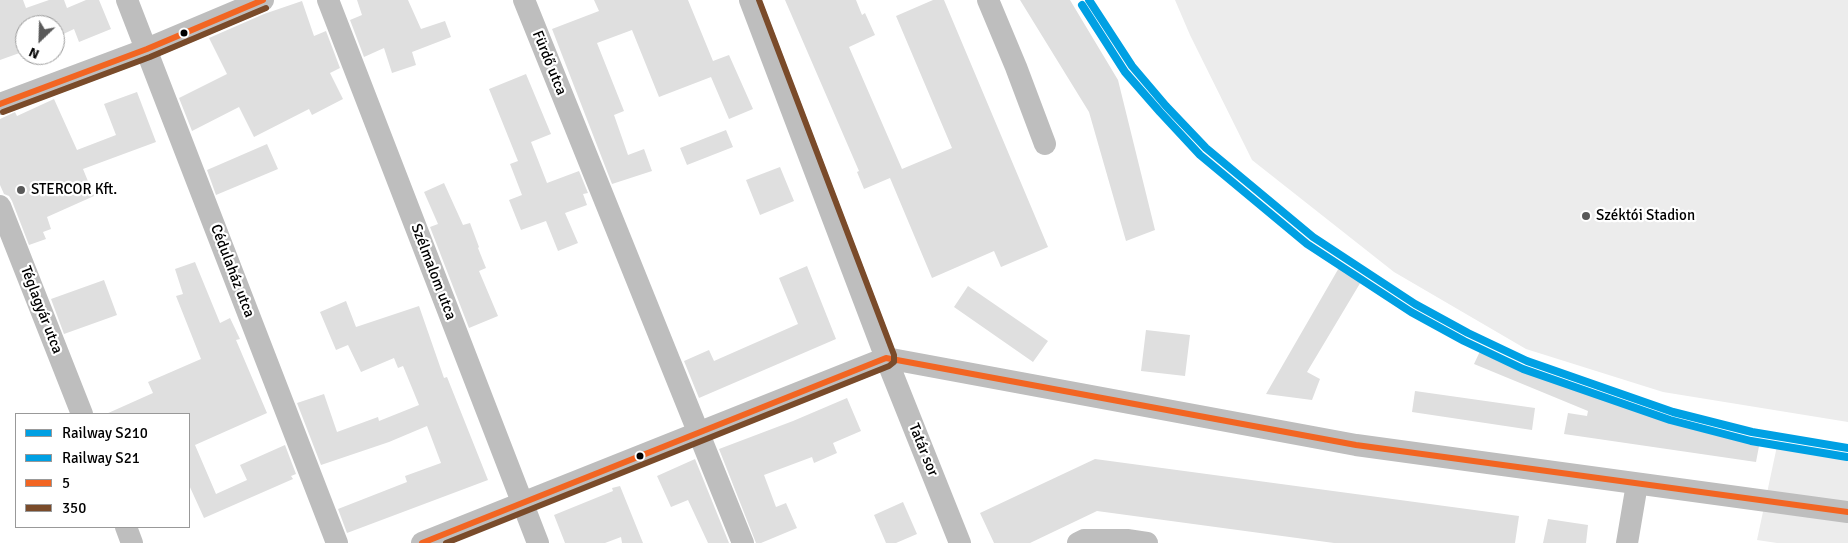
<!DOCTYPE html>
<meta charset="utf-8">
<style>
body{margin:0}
#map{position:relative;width:1848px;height:543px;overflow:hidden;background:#fff;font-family:Signika,sans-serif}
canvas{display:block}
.legend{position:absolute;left:15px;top:413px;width:175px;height:115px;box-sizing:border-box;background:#fff;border:1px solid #999;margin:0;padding:6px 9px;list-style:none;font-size:15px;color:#000}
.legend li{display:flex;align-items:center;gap:10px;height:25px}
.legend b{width:25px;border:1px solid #999}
.north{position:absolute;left:15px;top:15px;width:50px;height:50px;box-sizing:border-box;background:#fff;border:1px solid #999;border-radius:50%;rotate:204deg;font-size:14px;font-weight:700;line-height:20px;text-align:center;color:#000}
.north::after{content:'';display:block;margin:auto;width:18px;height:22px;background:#595959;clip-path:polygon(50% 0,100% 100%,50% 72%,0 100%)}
</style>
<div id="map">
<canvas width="1848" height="543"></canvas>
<ul class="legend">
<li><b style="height:6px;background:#00a0e3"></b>Railway S210</li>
<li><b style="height:6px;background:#00a0e3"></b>Railway S21</li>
<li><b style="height:6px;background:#f26522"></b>5</li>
<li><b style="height:6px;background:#7a4b2a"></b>350</li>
</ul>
<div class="north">N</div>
</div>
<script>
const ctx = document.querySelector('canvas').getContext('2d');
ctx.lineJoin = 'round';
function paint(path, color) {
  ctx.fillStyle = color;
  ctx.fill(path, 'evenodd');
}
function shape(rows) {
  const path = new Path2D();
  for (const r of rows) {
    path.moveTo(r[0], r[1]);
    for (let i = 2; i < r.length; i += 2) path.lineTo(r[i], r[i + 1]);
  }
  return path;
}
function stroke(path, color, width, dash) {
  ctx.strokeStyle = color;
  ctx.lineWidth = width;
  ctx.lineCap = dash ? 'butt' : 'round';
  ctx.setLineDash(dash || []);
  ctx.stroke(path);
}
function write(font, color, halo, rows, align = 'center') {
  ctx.font = font + ' Signika,sans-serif';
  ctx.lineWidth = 4.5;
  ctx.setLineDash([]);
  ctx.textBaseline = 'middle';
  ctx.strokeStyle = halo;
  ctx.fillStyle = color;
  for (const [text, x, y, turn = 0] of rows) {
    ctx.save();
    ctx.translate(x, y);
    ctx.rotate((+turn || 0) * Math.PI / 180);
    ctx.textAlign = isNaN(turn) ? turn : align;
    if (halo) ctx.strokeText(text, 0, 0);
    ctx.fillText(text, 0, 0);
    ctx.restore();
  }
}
const green = shape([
 [1175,0,1848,0,1848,422,1663,392,1526,349,1394,272,1252,160,1190,35],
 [1777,446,1848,458,1848,543,1777,543,1757,540]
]);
const building = shape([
 [0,0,23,0,26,8,49,0,64,0,67,8,86,0,99,0,111,29,79,42,74,29,55,38,55,25,25,25,25,51,0,60],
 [357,0,408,0,421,29,445,21,451,37,412,52,416,65,392,73,384,48,364,57,350,20,362,15],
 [594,0,688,0,713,61,729,55,753,109,729,119,711,77,659,97,632,30,597,43,624,111,614,115,628,155,644,149,652,171,612,184,552,29,599,11],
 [785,0,856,0,862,15,865,13,875,35,849,47,902,169,952,148,896,16,933,0,944,0,1048,247,1001,267,994,251,932,278,890,178,864,189,857,172,859,171],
 [1020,0,1070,0,1118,80,1155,230,1126,241,1089,112],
 [302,1,314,36,326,31,340,68,330,73,343,99,312,115,309,109,254,137,239,107,192,131,179,98,227,74,209,38,264,14],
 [526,74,551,134,531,142,547,183,579,171,588,193,583,194,587,205,565,213,578,243,558,251,546,221,521,230,509,200,522,195,510,164,518,161,489,89],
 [137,92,156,142,83,169,94,196,47,217,51,229,43,232,46,239,29,245,12,201,9,196,4,194,0,185,0,119,15,112,17,116,54,99,77,150,116,135,104,104],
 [726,130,733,147,687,165,680,148],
 [267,144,278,169,216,195,207,170],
 [780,167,794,201,760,215,746,180],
 [444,183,463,225,470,223,479,247,478,248,486,268,479,271,498,316,469,328,430,227,438,224,424,192],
 [195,262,220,323,230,318,240,339,236,340,267,413,195,445,216,494,247,480,240,465,285,445,296,474,291,476,293,479,204,518,189,485,189,414,106,414,153,393,148,382,201,359,176,296,183,294,175,269],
 [807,266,836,339,699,398,684,361,709,350,714,361,798,324,779,278],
 [1340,266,1362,280,1307,372,1320,379,1312,400,1266,394],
 [104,280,117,315,64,334,51,299],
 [968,286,1048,341,1033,362,954,307],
 [346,301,356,327,419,306,444,378,447,377,488,480,347,533,338,509,407,482,405,476,441,463,427,426,389,442,321,465,297,403,324,394,337,432,378,417,379,421,419,405,403,366,398,368,394,358,361,372,348,345,336,350,320,312],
 [1146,330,1190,335,1185,376,1141,371],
 [1482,347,1521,365,1665,417,1760,441,1756,462,1564,434,1568,413,1587,416,1588,411,1474,364],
 [1415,391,1535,408,1532,430,1412,412],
 [847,398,861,431,833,443,837,453,814,463,812,457,764,475,776,507,786,503,797,528,761,543,756,543,719,449,793,421],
 [695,459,729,543,708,543,688,500,671,507,657,476],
 [1095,459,1519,516,1515,543,1334,543,1097,511,1030,543,994,543,980,513],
 [620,486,643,543,622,543,621,537,605,543,565,543,554,515,613,491,612,488],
 [903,502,917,534,896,543,886,543,874,515],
 [1548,519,1588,525,1586,543,1543,543]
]);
const minor = shape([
 [127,0,337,543],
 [328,0,538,543],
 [524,0,743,543],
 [750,0,886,358,960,543],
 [988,0,1016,67,1045,144],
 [0,104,147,49,263,0],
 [0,206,82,414],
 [886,358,1356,445,1848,512],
 [126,527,132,543],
 [422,543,886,358],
 [1078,543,1084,540,1127,540,1147,543],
 [1627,543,1637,484]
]);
const bus1 = shape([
 [0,104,147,49,263,0],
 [422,543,886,358,1356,445,1848,512]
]);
const bus2 = shape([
 [3,112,150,57,266,8],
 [446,543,889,366,894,362,894,355,759,0]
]);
const rail1 = shape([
 [1089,0,1132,66,1166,106,1206,148,1313,237,1415,304,1468,333,1527,361,1673,412,1752,432,1848,448]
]);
const rail2 = shape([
 [1082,5,1125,72,1160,112,1200,155,1307,244,1411,312,1464,341,1523,369,1670,420,1751,441,1847,457]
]);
const markers = [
 [184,33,4.5,"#000"],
 [21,190,5,"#595959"],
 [1586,216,5,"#595959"],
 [640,456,4.5,"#000"]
];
const streetNames = [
 ["Fürdő utca",549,63,68],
 ["Cédulaház utca",232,271,69],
 ["Szélmalom utca",433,272,69],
 ["Téglagyár utca",41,310,69],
 ["Tatár sor",923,450,68]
];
const poiNames = [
 ["STERCOR Kft.",31,190],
 ["Széktói Stadion",1596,216]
];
paint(green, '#ececec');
paint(building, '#dfdfdf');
stroke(minor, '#bebebe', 22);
stroke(bus1, '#f26522', 6);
stroke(bus2, '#7a4b2a', 6);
stroke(rail1, '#00a0e3', 8);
stroke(rail2, '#00a0e3', 8);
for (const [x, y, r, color] of markers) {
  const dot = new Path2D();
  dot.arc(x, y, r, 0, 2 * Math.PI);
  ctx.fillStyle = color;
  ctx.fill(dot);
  stroke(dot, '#fff', 2);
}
write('15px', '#000', '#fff', streetNames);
write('15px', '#000', '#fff', poiNames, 'left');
</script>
